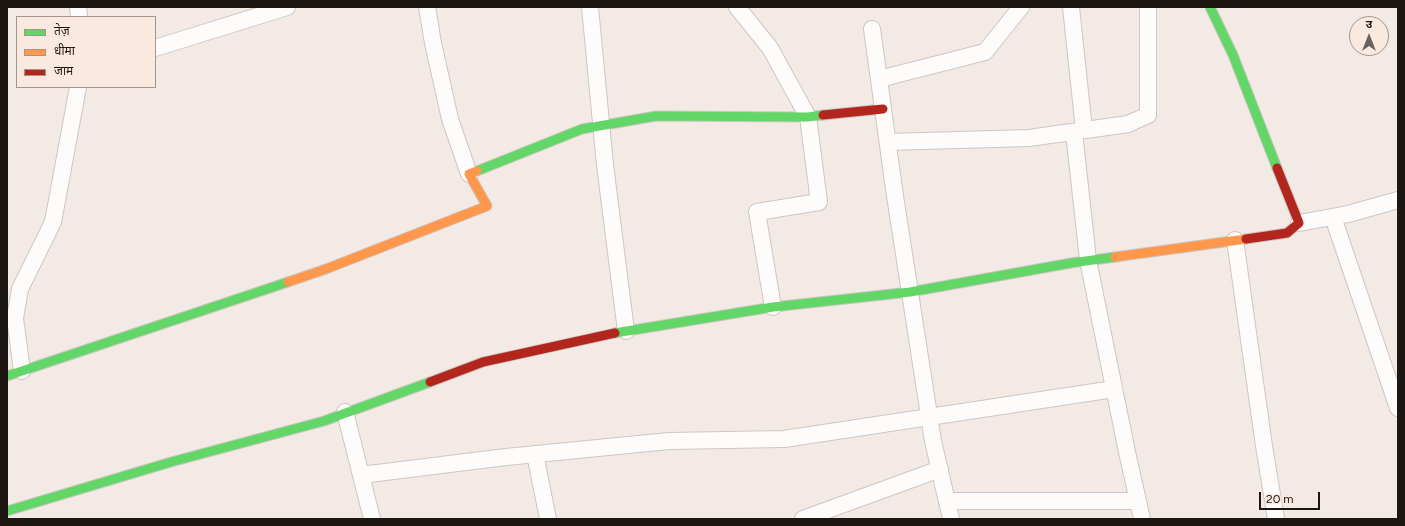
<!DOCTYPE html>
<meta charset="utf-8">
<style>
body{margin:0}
#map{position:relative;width:1405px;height:526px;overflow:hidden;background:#f4eae5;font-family:Figtree,"Noto Sans Devanagari",sans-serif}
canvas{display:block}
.frame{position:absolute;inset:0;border:8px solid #1d1714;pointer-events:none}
.legend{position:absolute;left:16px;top:16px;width:140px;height:72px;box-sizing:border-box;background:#fae9df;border:1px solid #a2958e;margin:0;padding:5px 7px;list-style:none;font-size:12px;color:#1d1714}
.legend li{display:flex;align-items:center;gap:8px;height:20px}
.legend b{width:20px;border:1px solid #a2958e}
.north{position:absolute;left:1349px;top:16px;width:40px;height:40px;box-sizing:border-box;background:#fae9df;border:1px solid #a2958e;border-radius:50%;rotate:0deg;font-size:11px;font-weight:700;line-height:16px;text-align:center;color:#1d1714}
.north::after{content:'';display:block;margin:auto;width:14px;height:18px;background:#68615d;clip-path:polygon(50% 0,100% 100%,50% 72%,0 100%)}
.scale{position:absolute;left:1259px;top:492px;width:61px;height:18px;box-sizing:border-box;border:2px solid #1d1714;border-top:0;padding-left:5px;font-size:12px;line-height:14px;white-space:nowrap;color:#1d1714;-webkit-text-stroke:3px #fae9df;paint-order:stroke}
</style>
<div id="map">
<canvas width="1405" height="526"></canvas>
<div class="frame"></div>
<ul class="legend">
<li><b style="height:5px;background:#63d668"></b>तेज़</li>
<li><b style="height:5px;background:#ff974d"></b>धीमा</li>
<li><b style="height:5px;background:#b3261e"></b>जाम</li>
</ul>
<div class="north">उ</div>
<div class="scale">20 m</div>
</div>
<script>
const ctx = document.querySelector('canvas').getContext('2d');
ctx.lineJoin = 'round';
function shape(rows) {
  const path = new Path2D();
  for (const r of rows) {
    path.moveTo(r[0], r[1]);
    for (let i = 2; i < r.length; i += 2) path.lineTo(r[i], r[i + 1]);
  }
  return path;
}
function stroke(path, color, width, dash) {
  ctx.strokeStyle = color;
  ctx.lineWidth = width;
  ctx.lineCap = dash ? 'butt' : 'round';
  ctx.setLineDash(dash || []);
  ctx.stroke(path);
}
const street = shape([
 [78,7,79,17],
 [427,7,433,43,450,119,469,174],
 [590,7,605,165,626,331],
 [737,7,770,48,808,117,819,202,757,212,773,307],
 [1071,7,1084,130],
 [872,29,895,196,933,441,951,519],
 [155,48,287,7],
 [879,79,985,52,1021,7],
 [1074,132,1088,260,1127,452,1142,519],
 [888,142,1029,138,1128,124,1148,115,1148,7],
 [1333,217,1398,408],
 [1299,223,1348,214,1398,200],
 [1235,240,1264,446,1276,519],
 [22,371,15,318,20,289,53,222,78,87],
 [345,412,372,519],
 [535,454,548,519],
 [361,475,506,457,669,441,784,439,1114,389],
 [947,501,1138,501],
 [803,519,940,469]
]);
const fast = shape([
 [1210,7,1233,55,1277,168],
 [477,171,582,129,656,116,808,117,823,115],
 [615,333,773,307,910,292,1071,263,1115,257],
 [7,376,288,282],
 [7,511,171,462,324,421,430,382]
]);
const slow = shape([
 [1115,257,1246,239],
 [288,282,326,269,487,206,469,174,477,171]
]);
const jam = shape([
 [823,115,883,109],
 [1246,239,1287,233,1299,223,1277,168],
 [430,382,483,362,615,333]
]);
stroke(street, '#cec6c2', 18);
stroke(fast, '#cec6c2', 11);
stroke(slow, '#cec6c2', 11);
stroke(jam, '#cec6c2', 11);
stroke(street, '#fdfcfb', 16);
stroke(fast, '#63d668', 9);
stroke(slow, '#ff974d', 9);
stroke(jam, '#b3261e', 9);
</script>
